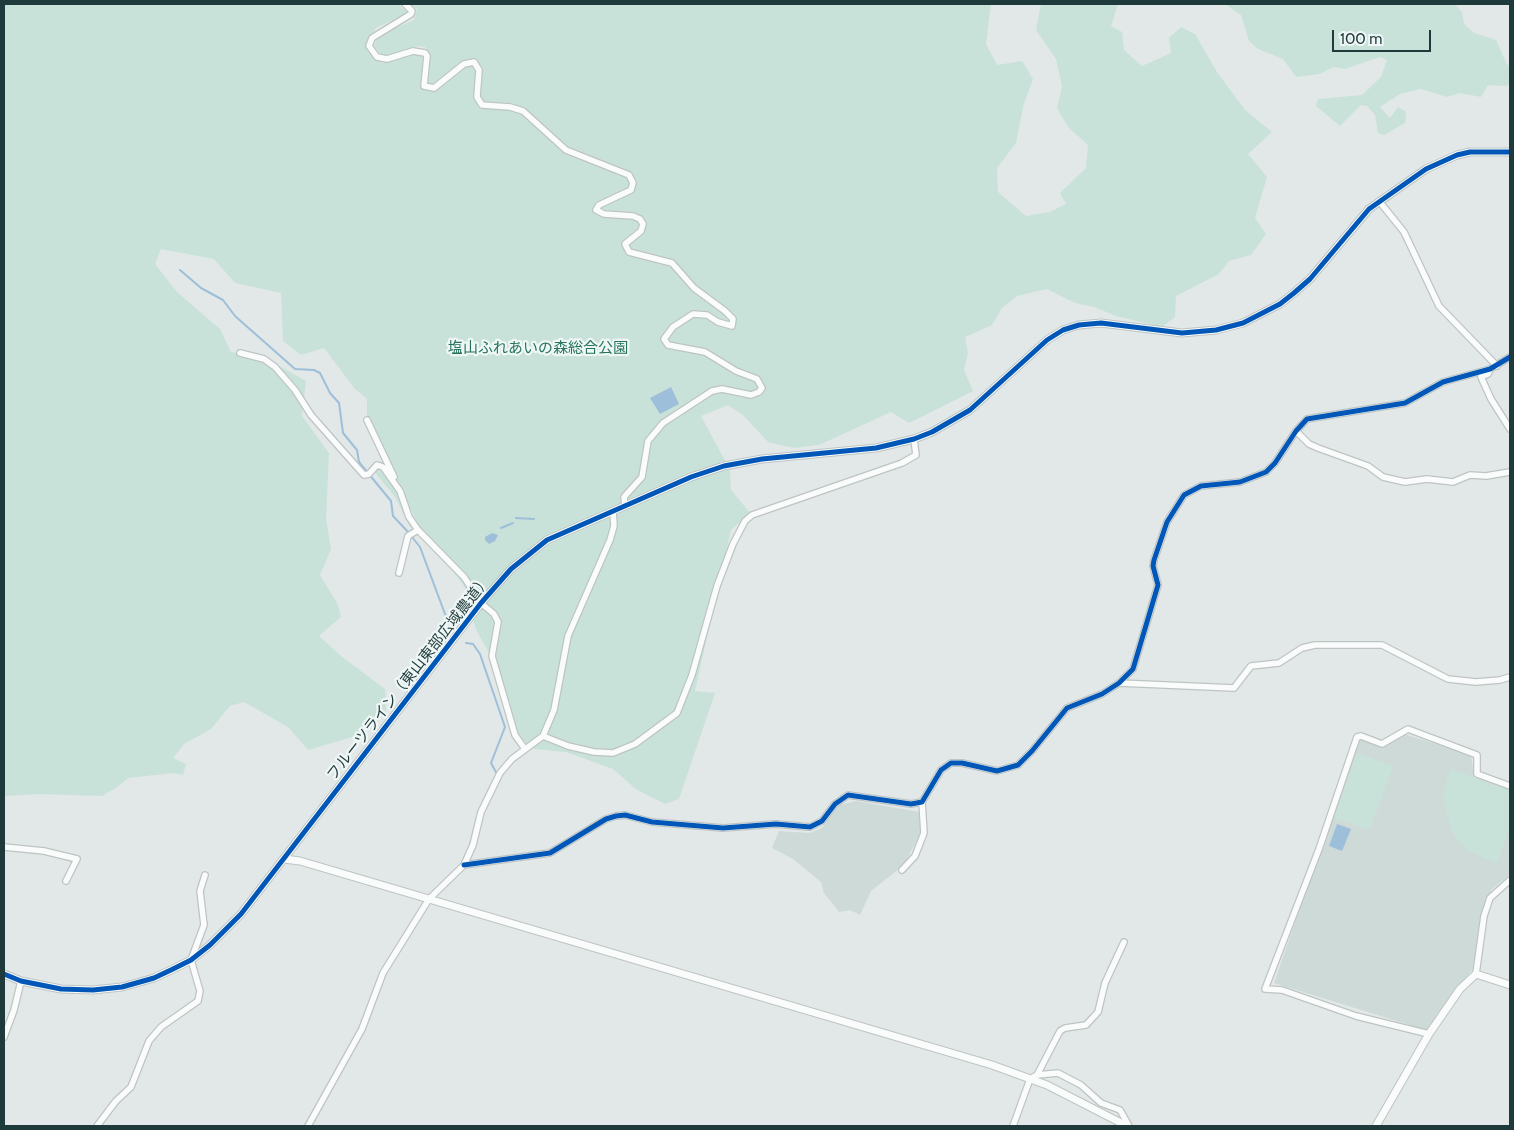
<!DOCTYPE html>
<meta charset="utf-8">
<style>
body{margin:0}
#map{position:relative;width:1514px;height:1130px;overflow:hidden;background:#e1e8e7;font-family:Cabin,sans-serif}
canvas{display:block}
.frame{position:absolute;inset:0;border:5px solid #1f3a3b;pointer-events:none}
.scale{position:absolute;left:1332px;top:30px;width:99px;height:22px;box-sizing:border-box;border:2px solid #1f3a3b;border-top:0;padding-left:6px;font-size:15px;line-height:18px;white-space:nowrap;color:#1f3a3b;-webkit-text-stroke:4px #eff7f6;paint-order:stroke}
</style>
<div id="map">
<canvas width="1514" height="1130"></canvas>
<div class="frame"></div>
<div class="scale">100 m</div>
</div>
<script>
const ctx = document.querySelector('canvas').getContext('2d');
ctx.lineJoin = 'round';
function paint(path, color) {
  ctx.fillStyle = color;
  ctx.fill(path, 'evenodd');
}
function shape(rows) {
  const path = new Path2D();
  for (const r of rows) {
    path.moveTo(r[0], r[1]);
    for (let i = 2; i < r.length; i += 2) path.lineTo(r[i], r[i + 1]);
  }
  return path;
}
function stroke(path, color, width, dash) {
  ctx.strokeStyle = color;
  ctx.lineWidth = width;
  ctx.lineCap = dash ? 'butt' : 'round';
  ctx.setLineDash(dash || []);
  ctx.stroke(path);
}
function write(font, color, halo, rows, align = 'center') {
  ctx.font = font + ' Cabin,"Noto Sans JP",sans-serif';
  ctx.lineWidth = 4.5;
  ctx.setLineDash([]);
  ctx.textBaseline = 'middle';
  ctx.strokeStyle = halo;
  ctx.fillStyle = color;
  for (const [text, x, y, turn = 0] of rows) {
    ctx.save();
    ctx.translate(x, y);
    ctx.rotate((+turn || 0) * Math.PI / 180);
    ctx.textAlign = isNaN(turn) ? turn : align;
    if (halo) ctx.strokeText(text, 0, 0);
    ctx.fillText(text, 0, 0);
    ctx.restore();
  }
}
const built = shape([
 [1404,734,1471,755,1474,777,1510,790,1510,874,1491,890,1480,925,1474,967,1426,1030,1274,983,1358,742,1361,739,1383,747],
 [856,801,919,812,921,832,904,865,871,891,860,915,850,910,839,912,824,893,821,882,793,859,772,848,779,831,809,833,815,831,823,827,839,805]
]);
const green = shape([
 [4,4,398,4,408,13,376,28,366,43,367,49,381,63,413,54,422,54,423,61,430,56,425,47,418,46,385,56,381,54,374,46,379,35,414,20,417,9,409,4,991,4,986,44,997,65,1022,61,1033,79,1023,107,1016,143,997,168,998,192,1026,216,1050,212,1066,204,1060,193,1086,168,1088,145,1068,127,1057,108,1062,86,1056,59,1036,30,1041,4,1118,4,1111,26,1122,32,1124,50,1142,66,1171,53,1169,38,1181,27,1195,34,1217,72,1245,110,1272,132,1248,154,1267,177,1255,218,1266,234,1251,255,1229,261,1219,274,1176,296,1175,317,1162,327,1116,316,1094,307,1075,303,1047,289,1017,296,1002,308,992,325,965,337,968,353,964,370,973,391,909,423,891,412,819,445,794,448,768,442,743,415,728,405,701,416,730,470,731,490,750,513,731,530,695,691,715,693,679,799,665,804,637,790,613,769,566,752,534,749,516,735,491,656,476,630,464,586,418,524,367,420,367,399,355,389,324,348,301,355,283,341,281,293,235,283,214,259,161,249,155,264,177,292,220,329,231,352,258,354,306,381,302,416,329,453,326,519,331,549,320,575,337,603,341,617,319,636,341,656,385,689,386,713,363,734,308,750,288,727,244,702,230,706,211,729,184,744,173,758,186,764,183,775,173,773,128,778,116,788,102,796,40,794,4,796],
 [1225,4,1455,4,1462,12,1464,24,1474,33,1496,40,1507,65,1510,64,1510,84,1505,86,1488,85,1481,97,1460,93,1447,97,1421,89,1400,94,1380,107,1390,118,1398,107,1406,112,1405,123,1384,135,1378,133,1375,115,1367,106,1361,105,1340,126,1316,106,1318,99,1362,95,1381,77,1387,60,1380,57,1345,69,1334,67,1319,74,1296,77,1283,59,1258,49,1249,41,1241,15],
 [377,465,383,467,419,528,415,531,409,525,395,497,373,470],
 [1357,753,1393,766,1370,830,1334,818],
 [1451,769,1510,790,1510,827,1497,863,1470,852,1459,842,1452,831,1444,804,1444,789]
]);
const water = shape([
 [671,387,679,404,660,414,650,398],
 [492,533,498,535,495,541,489,544,485,540,485,537],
 [1337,824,1351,829,1342,851,1329,846]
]);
const stream = shape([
 [180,270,201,288,223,300,235,316,295,369,314,370,320,373,330,393,339,403,343,433,357,450,359,462,391,501,393,516,409,533],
 [516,518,534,519],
 [501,528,513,523],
 [412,537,420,547,448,622],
 [466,643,473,644,480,654,505,727,491,763,497,774]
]);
const minor = shape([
 [405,4,412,11,411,14,372,38,369,46,377,57,387,59,413,51,425,53,427,56,424,86,434,88,464,64,474,62,479,70,477,97,482,105,510,107,523,111,566,150,629,175,633,183,631,190,599,205,596,210,604,214,633,216,640,219,643,224,641,231,625,244,629,252,672,263,694,288,725,311,733,319,732,326,718,322,707,315,693,314,673,327,664,339,668,345,705,352,736,371,757,379,762,388,759,392,751,395,722,389,712,391,663,423,648,441,642,477,624,497,625,506],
 [1379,201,1404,232,1439,306,1497,366],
 [240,353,264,359,275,367,295,390,311,415,364,475,369,474,377,465,383,467,400,491,409,517,418,530,464,577,481,603,494,614,498,622,492,656,515,735,525,749],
 [1490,369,1488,374,1481,377,1491,399,1510,429],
 [367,420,394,477],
 [1296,431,1309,444,1318,448,1368,466,1383,477,1405,482,1427,479,1453,482,1470,475,1486,476,1510,472],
 [399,573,408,536,418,530],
 [1119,683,1234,688,1251,666,1279,663,1302,648,1315,645,1382,645,1448,679,1476,682,1500,680,1510,677],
 [543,736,568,746,594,752,613,753,635,744,677,713,692,675,717,586,733,544,745,521,752,515,902,463,916,455,914,439],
 [4,847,44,851,77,859,66,881],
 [464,865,550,853,606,819,616,816,625,815,652,822,723,828,776,824,810,827,822,821,835,804,848,795,911,804,922,802,941,770,951,763,962,763,997,771,1018,765,1032,751,1067,708,1102,694,1119,683,1133,669,1158,585,1153,566,1154,560,1167,522,1184,495,1201,486,1240,482,1266,472,1275,463,1296,431,1307,419,1405,403,1443,382,1490,369,1510,357],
 [902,870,915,856,924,833,922,802],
 [1476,974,1484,916,1490,898,1510,880],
 [1429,1034,1356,1016,1282,990,1265,989,1319,849,1357,737,1361,736,1382,744,1408,729,1477,755,1477,774,1510,786],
 [4,1037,14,1010,21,981],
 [1037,1075,1060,1031,1065,1028,1086,1025,1098,1012,1105,983,1124,942],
 [97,1126,116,1101,131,1087,149,1041,161,1027,198,1001,200,991,191,960,204,925,200,891,205,875],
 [308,1126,362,1029,383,973,429,899,464,865,473,845,481,812,500,773,512,759,543,736,554,710,568,636,610,540,614,526,613,511],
 [1013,1126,1030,1079,1037,1075,1058,1073,1081,1085,1101,1103,1120,1110,1129,1126]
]);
const tertiary = shape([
 [284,859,300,861,992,1065,1047,1085,1127,1126],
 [4,974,21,981,61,989,93,990,122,987,154,978,173,969,191,960,210,945,241,914,481,603,511,569,547,540,691,477,724,466,762,459,876,448,914,439,932,432,970,410,1047,340,1063,330,1079,325,1101,323,1182,333,1216,330,1243,323,1280,304,1294,293,1310,279,1369,209,1426,169,1457,155,1470,152,1510,152],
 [1376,1126,1429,1034,1460,989,1476,974,1510,985]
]);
const cycleway = shape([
 [464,865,550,853,606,819,616,816,625,815,652,822,723,828,776,824,810,827,822,821,835,804,848,795,911,804,922,802,941,770,951,763,962,763,997,771,1018,765,1032,751,1067,708,1102,694,1119,683,1133,669,1158,585,1153,566,1154,560,1167,522,1184,495,1201,486,1240,482,1266,472,1275,463,1296,431,1307,419,1405,403,1443,382,1490,369,1510,357],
 [4,974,21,981,61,989,93,990,122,987,154,978,173,969,191,960,210,945,241,914,481,603,511,569,547,540,691,477,724,466,762,459,876,448,914,439,932,432,970,410,1047,340,1063,330,1079,325,1101,323,1182,333,1216,330,1243,323,1280,304,1294,293,1310,279,1369,209,1426,169,1457,155,1470,152,1510,152]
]);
const parkNames = [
 ["塩山ふれあいの森総合公園",538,349]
];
const streetNames = [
 ["フルーツライン（東山東部広域農道）",409,678,-52]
];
paint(built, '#cedad8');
paint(green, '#c9e2d9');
paint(water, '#9ebfda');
stroke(stream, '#9ebfda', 2);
stroke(minor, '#bec4c4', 8);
stroke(tertiary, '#bec4c4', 9);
stroke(minor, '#fafcfb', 5.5);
stroke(tertiary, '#fafcfb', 7);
stroke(cycleway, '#0057b8', 5);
write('15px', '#26745c', '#eff7f6', parkNames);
write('15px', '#1f3a3b', '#eff7f6', streetNames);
</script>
